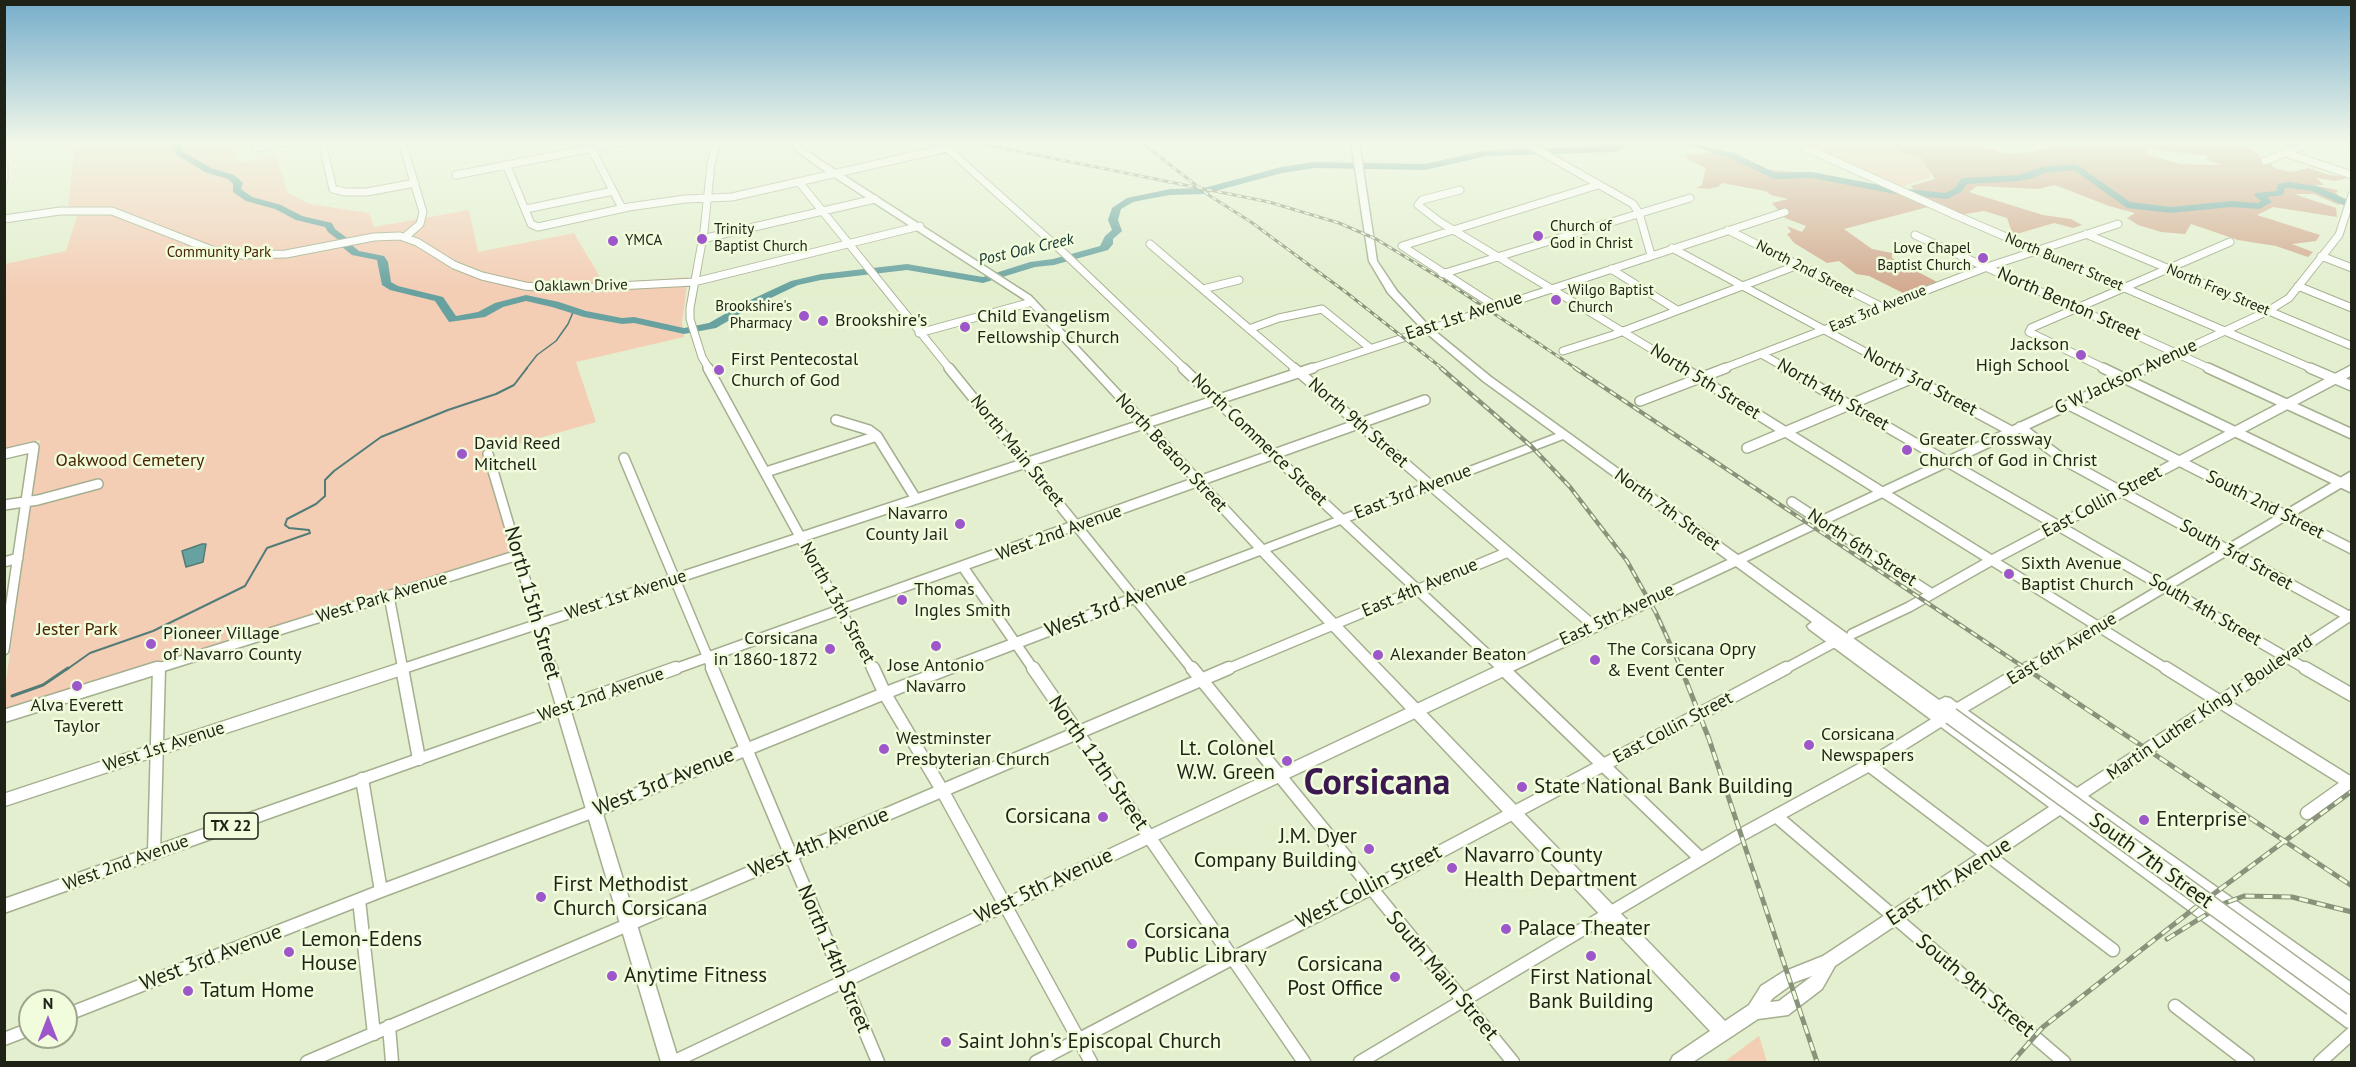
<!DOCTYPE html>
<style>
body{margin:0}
#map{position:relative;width:2356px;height:1067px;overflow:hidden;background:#e3efce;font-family:"PT Sans",sans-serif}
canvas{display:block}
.frame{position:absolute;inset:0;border:6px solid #1f2317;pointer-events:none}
.north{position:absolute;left:18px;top:989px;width:60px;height:60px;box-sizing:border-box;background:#f0fcdb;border:2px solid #9ca58d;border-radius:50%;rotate:0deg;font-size:16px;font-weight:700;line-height:24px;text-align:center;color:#1f2317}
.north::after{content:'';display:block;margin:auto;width:21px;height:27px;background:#9e57cb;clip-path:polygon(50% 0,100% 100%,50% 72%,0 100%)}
</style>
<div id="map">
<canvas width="2356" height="1067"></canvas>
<div class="frame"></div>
<div class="north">N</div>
</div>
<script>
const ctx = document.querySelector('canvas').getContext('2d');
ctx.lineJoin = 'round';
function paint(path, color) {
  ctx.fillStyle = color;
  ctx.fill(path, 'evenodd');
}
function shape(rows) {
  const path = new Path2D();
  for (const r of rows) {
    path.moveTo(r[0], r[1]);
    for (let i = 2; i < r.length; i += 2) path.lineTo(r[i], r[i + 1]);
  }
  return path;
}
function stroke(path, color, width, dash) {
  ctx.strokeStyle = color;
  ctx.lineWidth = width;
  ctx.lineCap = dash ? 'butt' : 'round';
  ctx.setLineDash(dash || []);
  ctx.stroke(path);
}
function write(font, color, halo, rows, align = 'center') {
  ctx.font = font + ' "PT Sans",sans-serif';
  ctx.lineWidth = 5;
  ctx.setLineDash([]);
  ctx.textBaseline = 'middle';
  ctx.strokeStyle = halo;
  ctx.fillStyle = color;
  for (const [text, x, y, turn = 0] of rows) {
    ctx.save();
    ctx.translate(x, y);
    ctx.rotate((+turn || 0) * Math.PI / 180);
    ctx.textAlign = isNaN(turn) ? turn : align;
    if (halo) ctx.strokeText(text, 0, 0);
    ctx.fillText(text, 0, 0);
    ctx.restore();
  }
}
const green = shape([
 [103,142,182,142,189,148,233,142,238,163,277,156,287,192,309,204,369,213,374,227,469,210,478,252,574,233,604,284,688,277,682,323,684,337,576,362,596,422,483,454,514,554,5,712,5,688,40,440,5,448,5,264,66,251,77,216,68,205,75,146],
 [1800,142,1893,142,1899,151,1930,159,1931,177,1901,187],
 [1759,1036,1767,1062,1724,1062]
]);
const forest = shape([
 [1894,142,1921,142,1922,144,1924,142,1970,142,2006,154,2035,152,2053,144,2072,145,2076,142,2226,143,2251,149,2277,169,2292,172,2308,168,2329,175,2351,177,2335,181,2316,178,2324,185,2312,185,2338,190,2336,193,2343,200,2339,205,2314,194,2294,194,2336,208,2337,217,2273,207,2257,215,2320,235,2316,241,2292,244,2313,252,2308,257,2276,246,2238,240,2191,224,2185,234,2161,232,2138,225,2127,218,2135,213,2109,206,2055,185,2038,189,1977,186,1969,192,2043,215,2071,219,2082,225,2073,228,2054,223,2013,235,2007,218,1984,211,1959,215,1919,197,1911,186,1935,179,1921,158,1899,152],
 [2145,149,2211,156,2205,159,2221,165,2180,164,2148,155],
 [1722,151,1736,153,1747,161,1769,170,1821,174,1902,194,1928,207,1844,229,1872,249,1892,253,1892,258,1937,282,1903,293,1869,276,1856,274,1839,261,1827,263,1794,243,1787,234,1791,232,1787,226,1802,232,1806,226,1785,218,1772,203,1788,199,1771,195,1765,191,1722,183,1718,187,1708,189,1696,188,1702,185,1706,168,1692,162,1685,156]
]);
const water = shape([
 [202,544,206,544,203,562,186,567,182,551,202,544]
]);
const streamFar2 = shape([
 [526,369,537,355,556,341,568,324,574,310]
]);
const streamFar1 = shape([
 [66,670,90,653,153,631,245,586,267,548,310,533,309,530,289,528,285,525,287,519,316,504,325,496,325,480,334,471,381,437,448,410,496,394,514,385,527,368]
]);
const stream = shape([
 [12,696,43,685,68,668]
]);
const river = shape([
 [168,142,179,142,184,152,211,168,234,175,243,183,241,189,252,197,281,205,302,216,332,223,335,229,347,238,348,242,359,251,384,256,388,262,391,282,398,286,443,297,456,316,478,312,495,303,526,295,559,302,586,311,622,318,634,317,684,328,709,323,746,302,791,281,821,274,907,264,983,277,1030,262,1053,259,1100,246,1105,236,1112,230,1108,220,1112,208,1127,198,1170,189,1204,188,1281,167,1314,162,1425,164,1487,150,1615,146,1616,142,1624,142,1625,147,1617,152,1487,156,1425,170,1314,168,1282,173,1204,194,1170,195,1148,199,1133,202,1121,209,1118,220,1122,231,1113,239,1113,244,1108,250,1054,265,1035,267,983,283,907,270,821,280,798,285,754,306,716,328,684,334,634,323,622,324,584,317,552,307,526,301,503,307,485,317,449,322,435,301,390,290,382,285,377,260,352,255,341,246,341,242,328,232,325,227,296,220,275,209,246,201,233,192,233,184,228,179,205,172,177,155,168,142],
 [1678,142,1691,142,1736,154,1776,173,1812,172,1895,188,1900,191,1895,194,1812,178,1775,179,1730,158,1678,142],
 [2076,164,2130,202,2171,207,2231,201,2258,203,2261,201,2254,195,2256,193,2276,191,2278,184,2289,182,2317,186,2352,202,2352,209,2312,191,2289,188,2285,188,2283,195,2267,197,2272,202,2259,209,2231,207,2171,213,2127,208,2074,170,2044,173,2033,178,2019,181,1967,184,1961,192,1947,199,1908,195,1903,192,1908,189,1945,193,1955,188,1961,179,1964,178,2019,175,2042,167,2076,164]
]);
const minorFar2 = shape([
 [322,142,333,189,345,192,367,192,415,183],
 [402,142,423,212,420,224,405,237],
 [940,142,1064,253,1185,369],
 [1524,142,1633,204,1639,213,1651,255],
 [1793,142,1955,215,2313,369],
 [255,148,286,142],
 [591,148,622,208],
 [2285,153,2352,175],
 [2265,161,2312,142],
 [4,164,4,180],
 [507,166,531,224,538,227,629,207,685,199,732,197,947,148],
 [456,175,623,142],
 [799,182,950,369],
 [1460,190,1422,200,1418,205,1440,222,1685,369],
 [526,209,613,191],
 [4,219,60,211,112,211,212,250,242,255,286,254,374,237,400,236,417,242,454,265,482,276,525,286,559,289,694,282,920,226],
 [1728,230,1882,307],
 [2086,234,2352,346],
 [1915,235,2211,369],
 [702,239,875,199],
 [1150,244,1296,369],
 [1672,248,1897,369],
 [2321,256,2352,268],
 [1611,269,1677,310],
 [1442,274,1690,198],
 [2298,286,2352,308],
 [1203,289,1239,280],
 [1495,306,1402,246,1598,185],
 [1249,329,1279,318,1322,309,1370,348],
 [919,333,1032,302],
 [1563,351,1613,335,1798,265],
 [1763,355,1788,369],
 [709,369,702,357,690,319,690,308,704,231,711,164,717,142],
 [1309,369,1785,212],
 [1722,369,1987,267,2118,224],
 [2106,369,2029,332,2031,328,2230,242],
 [2143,369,2268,311,2289,298,2339,235,2352,195]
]);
const minorFar1 = shape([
 [708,368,873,670],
 [949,368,1193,670],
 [1183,368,1309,489,1504,670],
 [1294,368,1594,626],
 [1683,368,2168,670],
 [1785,368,2308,670],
 [1894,368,2011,431],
 [2103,368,2352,488],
 [2208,368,2352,434],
 [2310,368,2352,386],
 [1640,401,1726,368],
 [2069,405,2352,549],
 [836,420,869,430,877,436,916,499],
 [2020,427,2064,460,2352,618],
 [1747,448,1913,378],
 [4,454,34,447,4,650],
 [488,454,552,670],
 [624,458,713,670],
 [766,472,877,436],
 [1792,502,1932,594],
 [4,505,38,500,98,484],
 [4,562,18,558],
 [963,567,1034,670],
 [389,596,403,670],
 [1852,634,1909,607,1992,560,2352,370],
 [152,670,518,555],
 [399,670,1313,368],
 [672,670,1425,400],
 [1225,670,1508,552],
 [1504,670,2147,368],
 [1783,670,1835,642],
 [2025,670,2352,476]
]);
const minor = shape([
 [402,668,419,759],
 [551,668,563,708,676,668],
 [712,668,878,1062],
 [873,668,885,694,942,790,1091,1062],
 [1033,668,1304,1062],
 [1192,668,1513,1062],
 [1502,668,1701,859],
 [2166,668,2352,784],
 [2305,668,2352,695],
 [1957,710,2028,668],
 [4,716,157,668],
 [1869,765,2113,950],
 [362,779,381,891],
 [4,800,404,668],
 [2307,813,2352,781],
 [1776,816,2064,1062],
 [154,853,159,668],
 [359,900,374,1034],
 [2175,1006,2248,1062],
 [66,1015,381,891,594,811],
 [389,1026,392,1062],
 [4,1039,30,1029],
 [307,1062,1229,668],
 [673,1062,1507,668],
 [1036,1062,1256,946,1370,889,1786,668],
 [1360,1062,1741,835,1869,765,1941,720],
 [2320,1062,2352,1033]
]);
const major = shape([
 [786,142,795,142,820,160,1031,296,1264,545,1556,434,1483,381,1424,331,1388,293,1369,261,1351,142,1359,142,1377,261,1397,291,1430,327,1491,377,1939,700,1945,697,1950,698,2077,788,2352,609,2352,620,2088,796,2352,983,2352,1001,2346,999,2077,804,2072,807,2352,1010,2352,1029,2346,1027,2060,815,1835,966,1822,989,1788,1015,1758,1019,1693,1062,1670,1062,1673,1056,1710,1031,1260,555,903,692,603,814,679,1062,661,1062,558,715,4,913,4,899,563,703,568,704,570,708,599,803,893,684,1254,548,1025,300,814,164,786,142],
 [1563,439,1812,622,1807,626,1809,629,2049,807,1823,956,1783,972,1761,986,1749,1005,1725,1021,1270,551,1563,439],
 [1957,718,2065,796,2061,799,1953,721,1957,718],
 [1812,976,1779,1001,1770,1002,1773,998,1795,982,1812,976]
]);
const railFar2 = shape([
 [972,142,1269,202,1339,223,1376,239,1445,281,1577,369],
 [1141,142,1210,196,1251,222,1347,293,1443,369]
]);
const railFar1 = shape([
 [1441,368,1531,446,1570,487,1627,561,1656,613,1682,670],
 [1575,368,2028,670]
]);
const rail = shape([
 [1681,668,1709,739,1817,1062],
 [2025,668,2352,886],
 [2167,939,2225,903,2244,896,2292,897,2352,912],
 [2012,1062,2043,1027,2196,907,2352,791]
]);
const majorBridge = shape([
 [1951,716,2352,1007]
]);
const markers = [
 [1538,236,6,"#9e57cb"],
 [702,239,6,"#9e57cb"],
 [613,241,6,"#9e57cb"],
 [1983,258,6,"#9e57cb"],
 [1556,300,6,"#9e57cb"],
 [804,316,6,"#9e57cb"],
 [823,321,6,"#9e57cb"],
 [965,327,6,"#9e57cb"],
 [2081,355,6,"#9e57cb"],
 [719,370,6,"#9e57cb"],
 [1907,450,6,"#9e57cb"],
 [462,454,6,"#9e57cb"],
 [960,524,6,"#9e57cb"],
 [2009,574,6,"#9e57cb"],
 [902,600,6,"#9e57cb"],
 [151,644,6,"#9e57cb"],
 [936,646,6,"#9e57cb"],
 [830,649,6,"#9e57cb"],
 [1378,655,6,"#9e57cb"],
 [1595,660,6,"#9e57cb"],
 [77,686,6,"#9e57cb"],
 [1809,745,6,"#9e57cb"],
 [884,749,6,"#9e57cb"],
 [1287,761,6,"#9e57cb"],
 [1522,787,6,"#9e57cb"],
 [1103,817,6,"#9e57cb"],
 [2144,820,6,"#9e57cb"],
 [1369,849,6,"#9e57cb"],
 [1452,868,6,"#9e57cb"],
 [541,897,6,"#9e57cb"],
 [1506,929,6,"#9e57cb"],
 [1132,944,6,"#9e57cb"],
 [289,952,6,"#9e57cb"],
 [1591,956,6,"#9e57cb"],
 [612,976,6,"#9e57cb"],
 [1395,977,6,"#9e57cb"],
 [188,991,6,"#9e57cb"],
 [946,1042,6,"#9e57cb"]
];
const farPoinames = [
 ["Church of",1550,227],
 ["God in Christ",1550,244],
 ["Trinity",714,230],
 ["Baptist Church",714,247],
 ["YMCA",625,241],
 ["Love Chapel",1971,249,"right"],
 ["Baptist Church",1971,266,"right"],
 ["Wilgo Baptist",1568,291],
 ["Church",1568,308],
 ["Brookshire's",792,307,"right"],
 ["Pharmacy",792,324,"right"]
];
const farParknames = [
 ["Community Park",219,253]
];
const farStreetnames = [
 ["North Bunert Street",2064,262,23],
 ["North 2nd Street",1805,269,27],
 ["Oaklawn Drive",581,286,-1],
 ["North Frey Street",2218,290,23],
 ["East 3rd Avenue",1878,309,-22]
];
const farWaternames = [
 ["Post Oak Creek",1026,250,-13]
];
const shields = [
 [231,826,54]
];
const shieldNames = [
 ["TX 22",231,826]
];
const streetNames = [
 ["North Benton Street",2069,304,24],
 ["East 1st Avenue",1464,316,-18],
 ["G W Jackson Avenue",2126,377,-25],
 ["North 5th Street",1705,382,32],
 ["North 3rd Street",1920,382,28],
 ["North 4th Street",1833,395,30],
 ["North 9th Street",1358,423,41],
 ["North Commerce Street",1259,440,44],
 ["North Main Street",1017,451,51],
 ["North Beaton Street",1171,453,47],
 ["East 3rd Avenue",1413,492,-21],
 ["East Collin Street",2102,502,-28],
 ["South 2nd Street",2265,505,27],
 ["North 7th Street",1667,510,36],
 ["West 2nd Avenue",1059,533,-20],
 ["North 6th Street",1862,548,33],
 ["South 3rd Street",2236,555,29],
 ["East 4th Avenue",1420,588,-23],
 ["West 1st Avenue",626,595,-18],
 ["West Park Avenue",382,598,-17],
 ["North 13th Street",837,603,61],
 ["South 4th Street",2205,610,30],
 ["East 5th Avenue",1617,615,-25],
 ["East 6th Avenue",2062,649,-31],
 ["West 2nd Avenue",601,695,-19],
 ["Martin Luther King Jr Boulevard",2210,708,-34],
 ["East Collin Street",1673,728,-28],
 ["West 1st Avenue",164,747,-18],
 ["West 2nd Avenue",126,863,-20]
];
const poiNames = [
 ["Child Evangelism",977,317],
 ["Fellowship Church",977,338],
 ["Brookshire's",835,321],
 ["Jackson",2069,345,"right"],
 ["High School",2069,366,"right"],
 ["First Pentecostal",731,360],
 ["Church of God",731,381],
 ["Greater Crossway",1919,440],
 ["Church of God in Christ",1919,461],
 ["David Reed",474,444],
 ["Mitchell",474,465],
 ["Navarro",948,514,"right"],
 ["County Jail",948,535,"right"],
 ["Sixth Avenue",2021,564],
 ["Baptist Church",2021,585],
 ["Thomas",914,590],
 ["Ingles Smith",914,611],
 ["Pioneer Village",163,634],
 ["of Navarro County",163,655],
 ["Corsicana",818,639,"right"],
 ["in 1860-1872",818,660,"right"],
 ["The Corsicana Opry",1607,650],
 ["& Event Center",1607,671],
 ["Alexander Beaton",1390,655],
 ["Jose Antonio",936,666,"center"],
 ["Navarro",936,687,"center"],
 ["Alva Everett",77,706,"center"],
 ["Taylor",77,727,"center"],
 ["Corsicana",1821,735],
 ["Newspapers",1821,756],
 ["Westminster",896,739],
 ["Presbyterian Church",896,760]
];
const parkNames = [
 ["Oakwood Cemetery",130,461],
 ["Jester Park",77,630]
];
const nearStreetnames = [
 ["North 15th Street",532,603,74],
 ["West 3rd Avenue",1116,605,-21],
 ["North 12th Street",1098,763,55],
 ["West 3rd Avenue",664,782,-22],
 ["West 4th Avenue",819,843,-23],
 ["South 7th Street",2151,861,36],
 ["East 7th Avenue",1949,882,-33],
 ["West 5th Avenue",1044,886,-25],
 ["West Collin Street",1369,887,-27],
 ["West 3rd Avenue",211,958,-21],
 ["North 14th Street",834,959,67],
 ["South Main Street",1442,976,50],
 ["South 9th Street",1975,986,40]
];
const nearPoinames = [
 ["Lt. Colonel",1275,749,"right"],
 ["W.W. Green",1275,773,"right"],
 ["State National Bank Building",1534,787],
 ["Corsicana",1091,817,"right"],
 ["Enterprise",2156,820],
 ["J.M. Dyer",1357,837,"right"],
 ["Company Building",1357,861,"right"],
 ["Navarro County",1464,856],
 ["Health Department",1464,880],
 ["First Methodist",553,885],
 ["Church Corsicana",553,909],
 ["Palace Theater",1518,929],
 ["Corsicana",1144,932],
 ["Public Library",1144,956],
 ["Lemon-Edens",301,940],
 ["House",301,964],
 ["Corsicana",1383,965,"right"],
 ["Post Office",1383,989,"right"],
 ["Anytime Fitness",624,976],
 ["First National",1591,978,"center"],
 ["Bank Building",1591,1002,"center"],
 ["Tatum Home",200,991],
 ["Saint John's Episcopal Church",958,1042]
];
const nearTownnames = [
 ["Corsicana",1377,784]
];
paint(green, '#f4cdb5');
paint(forest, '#d2a98f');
paint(water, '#68a2a0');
stroke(water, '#527c77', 1.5);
stroke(streamFar2, '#527c77', 1.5);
stroke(streamFar1, '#527c77', 2);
stroke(stream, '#527c77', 3);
paint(river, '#68a2a0');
stroke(minorFar2, '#a4af90', 9);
stroke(minorFar1, '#a4af90', 12);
stroke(minor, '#a4af90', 15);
stroke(major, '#a4af90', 3);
stroke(minorFar2, '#fff', 7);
stroke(minorFar1, '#fff', 9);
stroke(minor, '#fff', 12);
paint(major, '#fff');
stroke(railFar2, '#89927a', 3);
stroke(railFar1, '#89927a', 4.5);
stroke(rail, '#89927a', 5);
stroke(railFar2, '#f0fcdb', 1.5, [5]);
stroke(railFar1, '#f0fcdb', 2, [7]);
stroke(rail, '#f0fcdb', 3, [9]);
stroke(majorBridge, '#a4af90', 19, []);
stroke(majorBridge, '#fff', 16);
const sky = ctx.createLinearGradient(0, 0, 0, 291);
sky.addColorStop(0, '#75adcb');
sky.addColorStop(0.49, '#f2f8e9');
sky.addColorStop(1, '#f2f8e900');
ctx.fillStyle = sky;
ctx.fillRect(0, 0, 2356, 291);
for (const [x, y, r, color] of markers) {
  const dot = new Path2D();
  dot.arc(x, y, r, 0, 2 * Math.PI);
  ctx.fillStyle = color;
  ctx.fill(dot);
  stroke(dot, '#f0fcdb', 2);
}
write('15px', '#1f2317', '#f0fcdb', farPoinames, 'left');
write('15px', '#4b2404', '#f0fcdb', farParknames);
write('15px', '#1f2317', '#f0fcdb', farStreetnames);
write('italic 16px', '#143231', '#f0fcdb', farWaternames);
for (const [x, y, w] of shields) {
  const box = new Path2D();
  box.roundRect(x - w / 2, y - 13, w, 26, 4.5);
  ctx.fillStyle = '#f0fcdb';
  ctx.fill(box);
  stroke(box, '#1f2317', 1.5);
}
write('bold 16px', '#1f2317', null, shieldNames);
write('18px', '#1f2317', '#f0fcdb', streetNames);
write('18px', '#1f2317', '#f0fcdb', poiNames, 'left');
write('18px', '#4b2404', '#f0fcdb', parkNames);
write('21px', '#1f2317', '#f0fcdb', nearStreetnames);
write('21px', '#1f2317', '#f0fcdb', nearPoinames, 'left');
write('bold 36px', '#3b184f', '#f0fcdb', nearTownnames);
</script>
